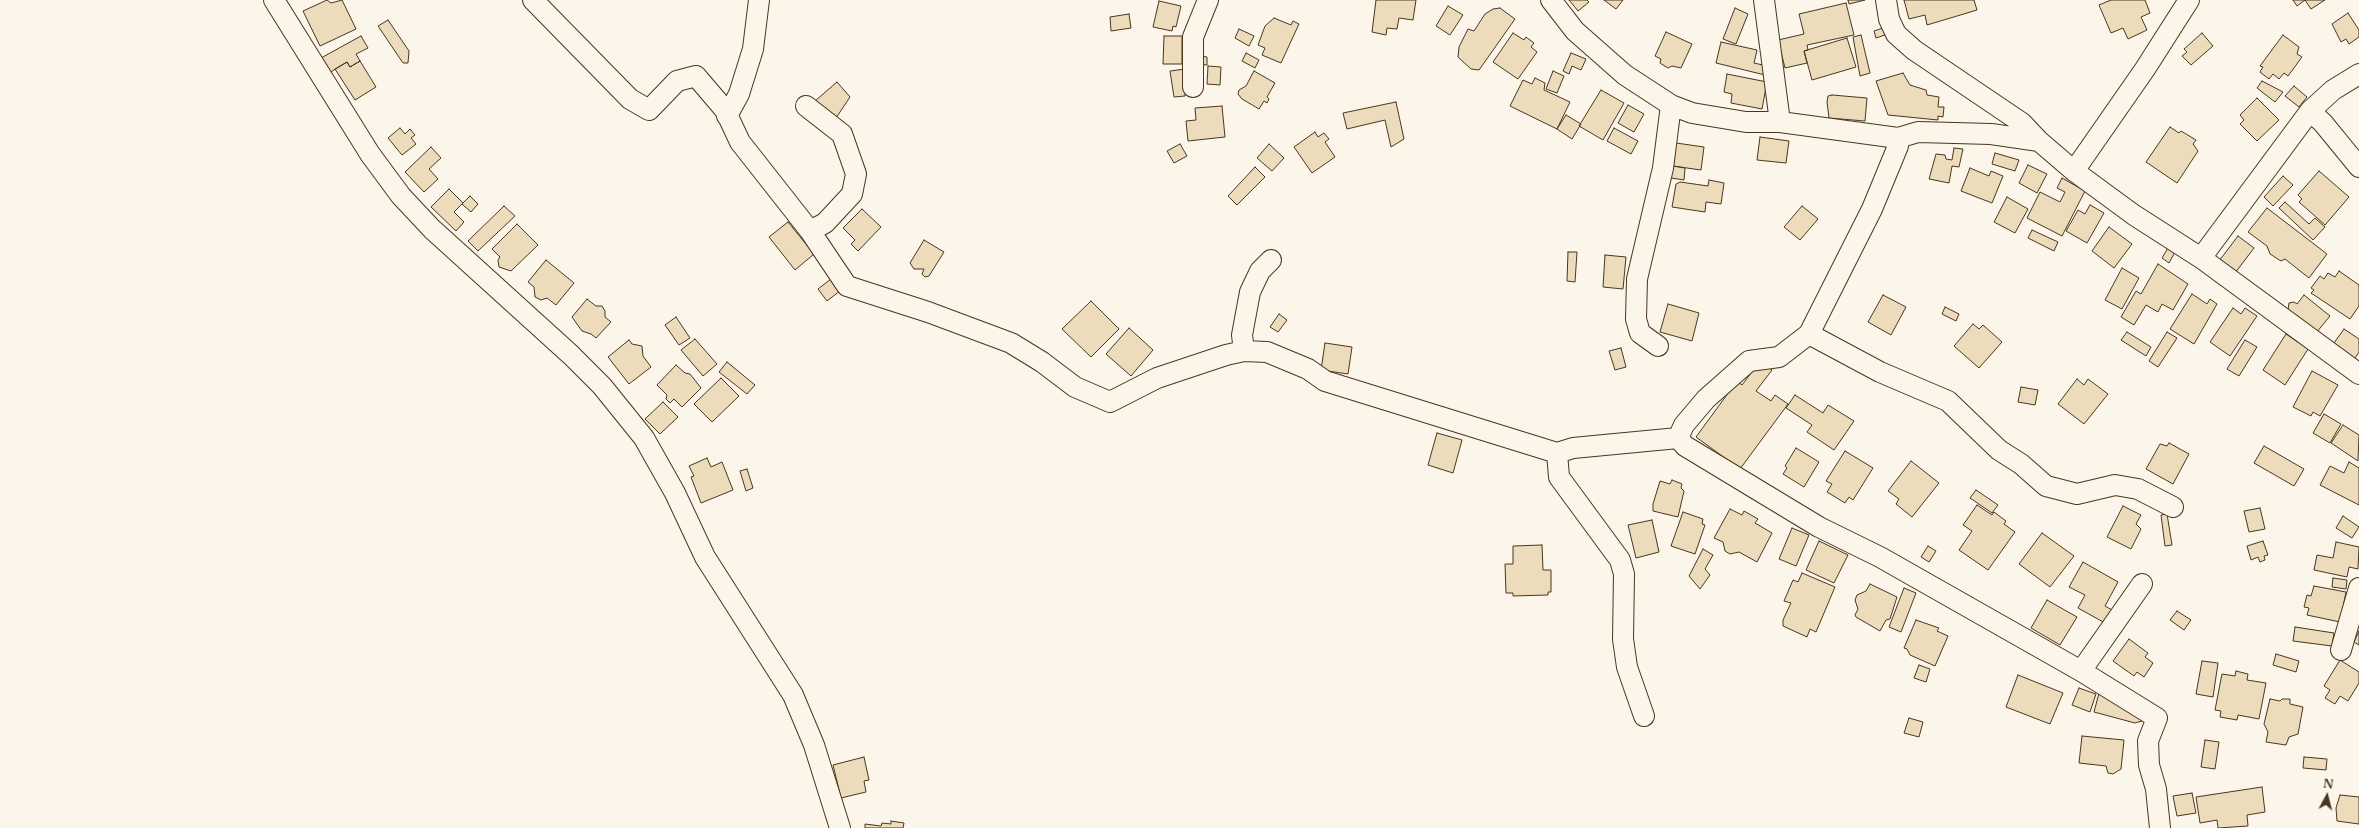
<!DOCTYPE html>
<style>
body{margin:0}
#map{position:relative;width:2359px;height:828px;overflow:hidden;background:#fbf6e9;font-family:"Libre Baskerville",serif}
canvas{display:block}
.north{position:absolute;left:2307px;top:776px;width:40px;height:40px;-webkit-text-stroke:3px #fbf6e9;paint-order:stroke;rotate:7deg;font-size:11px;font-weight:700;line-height:16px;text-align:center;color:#4a3520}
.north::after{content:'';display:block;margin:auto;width:14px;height:18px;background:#4a3520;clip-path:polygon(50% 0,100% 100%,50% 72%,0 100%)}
</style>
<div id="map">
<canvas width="2359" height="828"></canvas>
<div class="north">N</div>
</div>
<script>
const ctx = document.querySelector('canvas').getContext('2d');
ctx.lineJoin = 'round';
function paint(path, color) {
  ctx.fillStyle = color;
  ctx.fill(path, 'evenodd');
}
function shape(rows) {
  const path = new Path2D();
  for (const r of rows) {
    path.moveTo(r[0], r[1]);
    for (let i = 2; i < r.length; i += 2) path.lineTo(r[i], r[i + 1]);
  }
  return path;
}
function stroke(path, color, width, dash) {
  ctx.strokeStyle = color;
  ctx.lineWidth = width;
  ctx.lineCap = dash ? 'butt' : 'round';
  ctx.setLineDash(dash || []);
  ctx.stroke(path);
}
const building = shape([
 [327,0,331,3,342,0,356,29,320,46,303,11,327,0],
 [1376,0,1416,0,1413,20,1399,18,1397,29,1387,28,1386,35,1372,32,1376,0],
 [1569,0,1587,0,1589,2,1578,11,1569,0],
 [1604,0,1623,0,1616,9,1604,0],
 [1848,0,1865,0,1849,4,1848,0],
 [1904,0,1974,0,1977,10,1927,25,1925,15,1909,19,1904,0],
 [2111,0,2145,0,2150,13,2141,17,2147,30,2128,39,2123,28,2111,33,2099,5,2111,0],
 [2293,0,2325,0,2311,9,2305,0,2297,6,2293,0],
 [1159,1,1181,6,1176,27,1173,26,1172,31,1153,27,1159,1],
 [1846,3,1854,35,1807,45,1808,50,1804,51,1807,63,1785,68,1778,40,1804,34,1799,14,1846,3],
 [1448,6,1463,15,1450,35,1436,26,1448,6],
 [1500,8,1515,19,1479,70,1471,69,1458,57,1459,47,1468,29,1474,31,1485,14,1493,9,1500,8],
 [1735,8,1748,14,1736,44,1723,39,1735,8],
 [2348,13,2359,30,2359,37,2349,44,2346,39,2341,42,2332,24,2348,13],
 [1129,14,1131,28,1111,31,1110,17,1129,14],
 [1274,18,1291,25,1293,21,1299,24,1281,63,1262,55,1265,48,1258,45,1265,26,1274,18],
 [388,20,409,51,408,63,403,63,378,26,388,20],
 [1883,28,1885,35,1876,38,1874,31,1883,28],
 [1239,29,1254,36,1249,46,1235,38,1239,29],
 [1666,32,1692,44,1681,68,1672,66,1668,68,1660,63,1661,59,1655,56,1666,32],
 [1513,33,1524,40,1526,37,1534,43,1531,47,1537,52,1518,79,1493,62,1513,33],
 [2202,33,2213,46,2191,65,2182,56,2187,52,2184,49,2202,33],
 [1861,35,1870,73,1860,76,1853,37,1861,35],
 [2283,35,2299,47,2297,54,2302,57,2288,76,2284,73,2279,79,2273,74,2269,79,2260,72,2263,67,2260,66,2283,35],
 [361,36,368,48,356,54,360,61,350,67,347,62,329,73,321,58,361,36],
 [1164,36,1182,36,1182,64,1163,64,1164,36],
 [1847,38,1856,67,1812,80,1804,51,1847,38],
 [1721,42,1757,50,1754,63,1767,66,1765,75,1716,63,1721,42],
 [1246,53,1259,60,1255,68,1242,61,1246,53],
 [1571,53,1586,59,1581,70,1572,66,1569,74,1563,71,1571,53],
 [1200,56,1207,57,1207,65,1199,64,1200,56],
 [360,61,376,87,355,100,335,69,347,62,350,67,360,61],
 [1208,66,1221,67,1220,85,1207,84,1208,66],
 [1186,69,1185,96,1174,97,1170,71,1186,69],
 [1254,71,1275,83,1267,97,1269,99,1267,103,1264,101,1259,109,1242,99,1238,94,1239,90,1246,86,1254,71],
 [1553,71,1564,76,1557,93,1546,89,1553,71],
 [1903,73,1910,85,1926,90,1927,95,1939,97,1938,107,1944,107,1943,117,1938,116,1938,120,1888,115,1876,81,1903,73],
 [1727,74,1767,82,1762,109,1731,103,1732,94,1724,92,1727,74],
 [1535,78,1545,83,1544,90,1570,102,1557,129,1510,106,1523,80,1532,84,1535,78],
 [2262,81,2283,92,2275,102,2257,88,2262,81],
 [837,82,850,97,834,121,815,101,837,82],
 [2294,86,2307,97,2299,107,2285,96,2294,86],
 [1601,90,1624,103,1603,140,1579,126,1601,90],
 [1832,95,1867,98,1865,121,1829,118,1827,102,1828,96,1832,95],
 [2257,98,2279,120,2257,141,2240,124,2244,120,2240,115,2257,98],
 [1396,102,1404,139,1391,147,1385,120,1347,129,1343,113,1396,102],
 [1628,105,1644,114,1634,132,1618,123,1628,105],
 [1222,106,1225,137,1188,141,1186,121,1196,120,1195,108,1222,106],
 [1566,115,1581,124,1572,139,1557,129,1566,115],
 [2170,127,2179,133,2181,131,2196,140,2193,144,2198,151,2177,183,2146,162,2170,127],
 [400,128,405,134,410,129,415,135,411,138,416,144,402,155,388,138,400,128],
 [1614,128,1638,141,1631,154,1607,141,1614,128],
 [1315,132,1318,137,1324,133,1329,139,1325,142,1335,157,1312,173,1294,147,1315,132],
 [1760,137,1789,141,1786,163,1757,160,1760,137],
 [1676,143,1704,147,1701,170,1673,166,1676,143],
 [1180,144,1187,156,1174,163,1167,151,1180,144],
 [1269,144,1284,158,1272,171,1257,158,1269,144],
 [431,147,441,158,429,169,438,179,424,192,405,172,431,147],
 [1954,148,1963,149,1959,167,1952,166,1949,183,1929,179,1936,154,1945,155,1946,159,1952,160,1954,148],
 [1995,153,2019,160,2015,171,1992,164,1995,153],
 [2028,165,2047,174,2037,193,2019,183,2028,165],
 [1673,166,1685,168,1684,180,1665,177,1673,166],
 [1255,167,1265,177,1237,205,1228,196,1255,167],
 [1970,168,1989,176,1991,171,2003,176,1992,203,1961,191,1970,168],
 [2319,171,2349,197,2325,225,2299,202,2302,199,2298,195,2319,171],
 [2283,176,2293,185,2273,206,2264,197,2283,176],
 [2062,178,2085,191,2062,236,2027,218,2040,192,2060,202,2065,192,2057,188,2062,178],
 [1709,180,1724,183,1721,204,1706,202,1705,212,1672,207,1676,184,1680,182,1708,186,1709,180],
 [449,189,463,203,454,212,464,222,456,231,431,207,449,189],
 [470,196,478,204,471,212,462,204,470,196],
 [2007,197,2028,209,2015,233,1994,222,2007,197],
 [2285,202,2309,224,2315,218,2325,227,2313,240,2279,208,2285,202],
 [2090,205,2104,213,2087,243,2066,231,2078,210,2085,214,2090,205],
 [504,206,515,216,478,251,468,241,504,206],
 [1802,206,1818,219,1800,240,1784,227,1802,206],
 [2267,208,2327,254,2309,278,2285,259,2281,261,2270,254,2267,246,2248,232,2267,208],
 [862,209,881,227,858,251,851,244,855,240,843,228,862,209],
 [788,222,814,254,795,270,769,237,788,222],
 [517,224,538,245,511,271,499,267,498,260,500,257,492,249,517,224],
 [2109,227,2132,244,2114,268,2092,251,2109,227],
 [2032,230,2058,242,2054,251,2028,238,2032,230],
 [2238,236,2254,248,2235,273,2219,261,2238,236],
 [924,240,944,252,929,276,925,277,922,274,924,269,914,269,910,263,924,240],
 [2168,248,2175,252,2169,263,2162,258,2168,248],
 [1568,252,1577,252,1575,282,1567,281,1568,252],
 [1605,255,1626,257,1623,289,1603,287,1605,255],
 [546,260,574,283,556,305,547,298,541,300,535,297,534,287,528,282,546,260],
 [2158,264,2188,284,2173,310,2162,304,2158,312,2146,305,2134,325,2121,317,2136,291,2141,294,2158,264],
 [2122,268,2139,278,2122,309,2105,300,2122,268],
 [2339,271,2359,285,2359,306,2350,319,2311,293,2314,290,2311,288,2320,276,2324,279,2328,273,2335,277,2339,271],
 [831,279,840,291,827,301,818,289,831,279],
 [2192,294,2207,304,2210,299,2217,304,2194,344,2170,329,2192,294],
 [1883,295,1906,307,1891,335,1868,322,1883,295],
 [2304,295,2330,316,2316,333,2288,310,2289,303,2294,302,2297,304,2304,295],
 [587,299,596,306,602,306,605,311,605,317,611,322,596,338,591,334,582,331,572,317,587,299],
 [1091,301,1119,329,1091,357,1062,329,1091,301],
 [1668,304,1699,313,1692,341,1660,332,1668,304],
 [1945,307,1959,314,1956,321,1942,314,1945,307],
 [2233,308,2241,314,2245,308,2257,316,2230,356,2210,342,2233,308],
 [1279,314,1287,320,1278,332,1270,327,1279,314],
 [676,317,690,338,679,345,665,325,676,317],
 [1973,324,1979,329,1983,325,2002,342,1979,368,1954,346,1973,324],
 [1129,328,1153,350,1131,376,1106,354,1129,328],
 [2344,329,2359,339,2359,352,2353,361,2331,347,2344,329],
 [2127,332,2151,347,2146,356,2121,340,2127,332],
 [2167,332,2177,338,2158,367,2149,361,2167,332],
 [2286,334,2308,349,2285,385,2263,370,2286,334],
 [695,339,717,364,703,376,681,350,695,339],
 [629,340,632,344,642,346,643,356,651,367,629,384,608,357,629,340],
 [2245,340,2257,347,2239,376,2227,369,2245,340],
 [1325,343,1352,347,1348,374,1321,370,1325,343],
 [1621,348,1626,367,1615,370,1609,351,1621,348],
 [1760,361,1772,370,1756,391,1771,401,1775,395,1788,404,1740,469,1696,437,1737,381,1742,385,1760,361],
 [727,362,755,385,747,394,719,372,727,362],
 [676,365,685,373,690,374,701,388,682,407,674,399,670,403,666,399,667,395,657,385,676,365],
 [2312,371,2338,385,2320,416,2313,412,2311,416,2293,407,2312,371],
 [721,378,739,396,712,422,694,404,721,378],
 [2077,379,2084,385,2088,379,2108,394,2084,424,2058,404,2077,379],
 [2021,387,2038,390,2035,405,2018,402,2021,387],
 [1795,395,1823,413,1828,405,1854,421,1834,450,1807,432,1812,425,1786,408,1795,395],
 [663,402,678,417,660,434,645,419,663,402],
 [2324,414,2341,424,2330,443,2313,433,2324,414],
 [2343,425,2359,435,2358,461,2331,443,2343,425],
 [1437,433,1462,440,1453,473,1428,465,1437,433],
 [2169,443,2189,454,2173,484,2146,469,2160,444,2167,446,2169,443],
 [2264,446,2304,469,2294,486,2254,463,2264,446],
 [1796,448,1819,462,1804,487,1783,474,1787,468,1785,466,1796,448],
 [1845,451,1873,468,1853,500,1849,497,1845,503,1827,492,1832,484,1826,481,1845,451],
 [707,458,711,467,722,462,733,490,701,503,691,477,694,476,689,466,707,458],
 [1911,461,1939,483,1912,517,1896,504,1899,499,1888,491,1911,461],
 [2349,462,2359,468,2359,505,2320,485,2330,466,2344,473,2349,462],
 [747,469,753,488,746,491,740,471,747,469],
 [1672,480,1682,484,1681,488,1684,491,1678,517,1653,511,1653,504,1660,481,1670,484,1672,480],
 [1976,490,1998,505,1992,513,1970,498,1976,490],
 [1977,505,1992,515,1994,512,2006,521,2004,524,2015,532,1988,570,1959,550,1972,531,1963,525,1977,505],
 [2123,506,2141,515,2136,524,2141,529,2131,549,2107,537,2123,506],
 [2260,508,2265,529,2249,532,2244,511,2260,508],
 [1730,509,1742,515,1744,511,1758,519,1755,523,1772,533,1757,562,1739,552,1730,554,1725,551,1723,542,1714,538,1730,509],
 [1683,512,1703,519,1702,524,1705,525,1695,554,1671,546,1683,512],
 [2167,514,2172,545,2165,546,2161,515,2167,514],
 [2343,516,2359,527,2352,538,2336,528,2343,516],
 [1652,520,1659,552,1636,558,1628,525,1652,520],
 [1792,528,1809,535,1796,566,1779,559,1792,528],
 [2042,533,2074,556,2050,587,2019,564,2042,533],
 [1819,541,1848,555,1834,583,1806,570,1819,541],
 [2263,541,2268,555,2264,556,2265,560,2260,562,2258,557,2251,560,2247,546,2263,541],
 [2336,542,2359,547,2358,569,2349,567,2347,577,2314,570,2317,555,2333,558,2336,542],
 [1542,545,1543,570,1551,570,1551,592,1548,592,1548,595,1513,596,1513,593,1506,593,1505,564,1513,564,1513,546,1542,545],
 [1928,546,1936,551,1929,562,1921,557,1928,546],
 [1703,549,1713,555,1705,569,1710,575,1700,589,1689,576,1703,549],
 [2083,562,2118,582,2105,606,2112,610,2105,623,2078,608,2085,595,2069,587,2083,562],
 [1802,573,1835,587,1816,632,1810,629,1807,637,1783,626,1783,620,1791,603,1784,601,1793,580,1798,582,1802,573],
 [2333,578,2347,580,2346,589,2332,587,2333,578],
 [1870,584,1897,597,1890,619,1886,620,1880,631,1856,617,1855,615,1858,609,1855,600,1857,595,1866,591,1870,584],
 [2314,586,2346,592,2340,622,2307,615,2309,608,2304,607,2307,595,2311,596,2314,586],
 [1904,588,1916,593,1901,632,1889,627,1904,588],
 [2047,600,2077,617,2060,645,2031,628,2047,600],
 [2177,611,2191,620,2184,630,2170,620,2177,611],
 [1916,620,1939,628,1937,631,1948,636,1935,666,1910,655,1907,649,1904,648,1916,620],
 [2295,627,2334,633,2332,646,2293,641,2295,627],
 [2359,631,2359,645,2354,642,2359,631],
 [2129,639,2148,653,2145,657,2153,663,2144,677,2137,672,2134,676,2113,661,2129,639],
 [2276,654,2299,661,2296,672,2273,665,2276,654],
 [2340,660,2359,672,2359,683,2348,701,2340,696,2335,704,2325,698,2330,690,2324,686,2340,660],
 [2202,661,2218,663,2213,697,2196,694,2202,661],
 [1919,665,1930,669,1926,682,1914,678,1919,665],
 [2236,671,2248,674,2247,680,2266,683,2259,719,2238,715,2237,720,2220,717,2221,711,2215,710,2222,674,2235,676,2236,671],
 [2018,675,2063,693,2050,724,2006,707,2018,675],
 [2079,688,2096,694,2090,712,2072,705,2079,688],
 [2099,693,2145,720,2135,723,2094,712,2099,693],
 [2270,699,2280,701,2282,699,2290,699,2290,704,2303,707,2298,734,2289,737,2286,745,2266,742,2268,732,2264,724,2270,699],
 [1909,718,1923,722,1919,737,1904,733,1909,718],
 [2082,736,2124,740,2121,769,2113,774,2108,773,2106,766,2079,763,2082,736],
 [2205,740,2219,742,2215,769,2201,767,2205,740],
 [864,757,869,780,864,781,866,792,841,798,833,765,864,757],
 [2304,757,2327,759,2326,770,2303,768,2304,757],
 [2262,787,2265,812,2247,815,2248,826,2218,828,2217,820,2200,823,2196,797,2262,787],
 [2192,793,2196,813,2177,816,2173,796,2192,793],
 [2340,795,2359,797,2359,824,2337,821,2336,808,2340,795],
 [891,821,904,823,903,828,865,828,865,824,881,826,882,823,891,824,891,821]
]);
const minor = shape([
 [274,0,370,154,401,196,432,229,571,355,602,386,644,438,675,493,705,557,793,695,814,745,840,828],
 [533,0,630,99,649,110,677,81,696,76,725,110,740,142,810,231,847,286,928,312,1011,343,1042,362,1075,387,1110,402,1157,378,1226,355,1244,351,1267,352,1308,369,1325,381,1557,453,1573,448,1678,438],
 [1551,0,1575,31,1625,75,1671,105,1692,113,1746,122,1780,122,1898,138,1918,132,1991,134,2039,141],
 [1764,0,1780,122],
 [1886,0,1889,19,1896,34,1914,50,2022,123,2039,141,2074,171,2134,215,2201,258,2359,374],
 [1193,87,1193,37,1208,0],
 [806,106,842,134,856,174,852,194,825,223,810,231],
 [2310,111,2323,123,2359,167],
 [727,116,739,94,753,49,759,0],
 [2074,171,2145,69,2189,0],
 [2201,258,2310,111,2333,90,2359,74],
 [1809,334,1880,372,1948,401,1999,450,2021,464,2046,486,2077,494,2115,485,2138,489,2173,507],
 [1658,346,1640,333,1636,319,1637,279,1663,168,1671,105],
 [1244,351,1242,335,1250,292,1260,271,1271,260],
 [1678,438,1685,446,1819,527,1880,557,2081,671,2157,718,2148,741,2149,765,2156,789,2160,828],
 [1678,438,1684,425,1706,399,1749,361,1779,357,1809,334,1872,209,1898,146,1898,138],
 [1557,453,1559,477,1620,560,1624,574,1623,639,1627,667,1644,716],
 [2341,650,2359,588],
 [2081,671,2142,584]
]);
paint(building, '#ecdcbc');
stroke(building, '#4a3520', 1);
stroke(minor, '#4a3520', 22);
stroke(minor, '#fbf6e9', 20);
</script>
